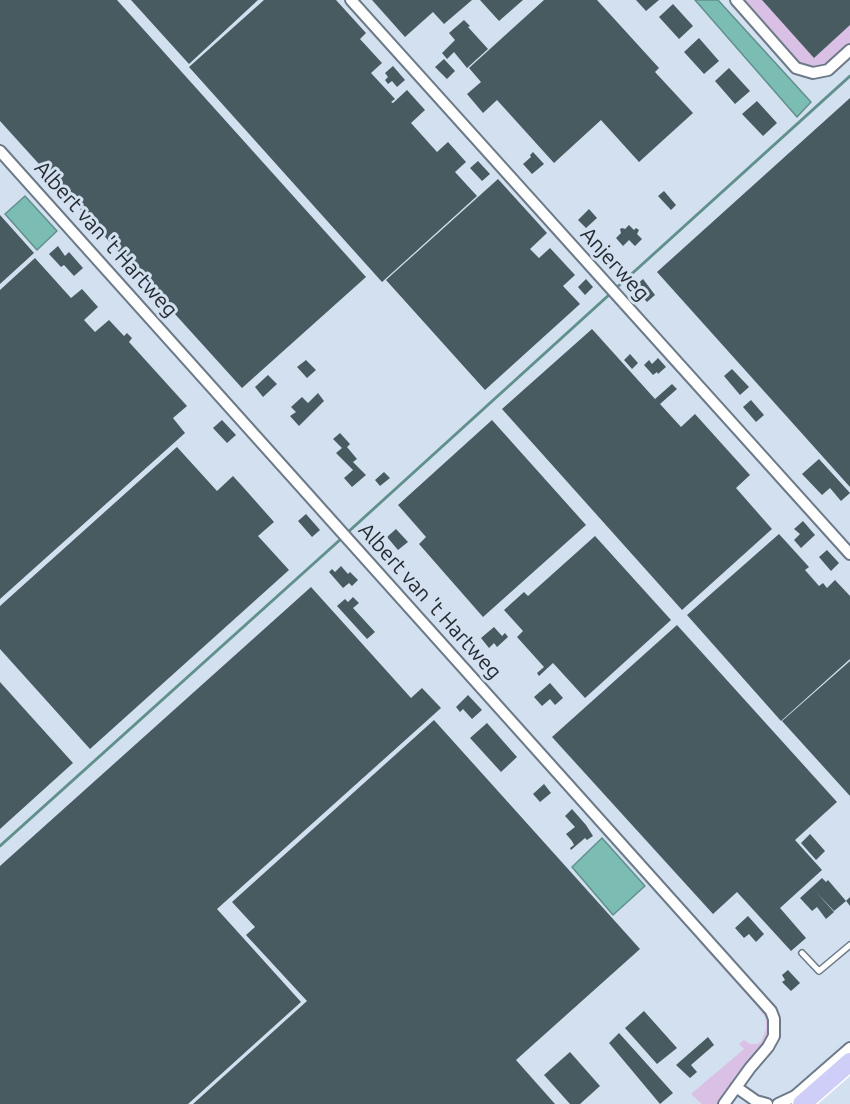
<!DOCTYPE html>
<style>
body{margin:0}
canvas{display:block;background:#d2e0f0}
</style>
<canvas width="850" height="1104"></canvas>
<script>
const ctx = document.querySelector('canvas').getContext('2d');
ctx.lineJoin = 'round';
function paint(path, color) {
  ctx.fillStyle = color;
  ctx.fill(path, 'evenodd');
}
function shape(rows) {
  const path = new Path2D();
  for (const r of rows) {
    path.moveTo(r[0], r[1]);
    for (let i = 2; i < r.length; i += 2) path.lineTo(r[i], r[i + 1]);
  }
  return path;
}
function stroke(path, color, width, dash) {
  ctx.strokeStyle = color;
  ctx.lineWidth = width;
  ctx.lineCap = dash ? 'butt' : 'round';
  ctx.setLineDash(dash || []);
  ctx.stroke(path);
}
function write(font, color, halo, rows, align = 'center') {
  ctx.font = font + ' Ubuntu,sans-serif';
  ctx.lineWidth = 6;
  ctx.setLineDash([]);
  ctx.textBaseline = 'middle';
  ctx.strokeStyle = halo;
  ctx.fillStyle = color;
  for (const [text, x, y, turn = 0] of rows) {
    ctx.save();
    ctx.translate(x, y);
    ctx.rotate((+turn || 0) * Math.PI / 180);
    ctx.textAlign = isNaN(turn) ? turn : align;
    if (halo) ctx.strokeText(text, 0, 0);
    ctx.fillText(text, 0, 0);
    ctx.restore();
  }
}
const green = shape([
 [741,0,762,0,814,57,850,25,850,47,827,65,812,67,804,65,797,61,789,54],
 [699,942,705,942,764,1009,769,1023,769,1031,764,1045,743,1069,717,1104,702,1104,691,1094,744,1049,739,1044,744,1040,750,1044,757,1044,761,1042,766,1029,766,1022,765,1017,757,1006]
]);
const water = shape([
 [695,0,718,0,811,102,797,117,695,0],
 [25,196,57,231,37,250,5,214,25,196],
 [602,838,645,886,613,915,572,867,602,838]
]);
const stream = shape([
 [615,289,850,76],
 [347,533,610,294],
 [0,846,342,538]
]);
const building = shape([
 [0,0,117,0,366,277,242,388,0,121],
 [131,0,258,0,189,64],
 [264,0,336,0,366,33,360,39,382,63,371,73,395,99,391,102,393,103,407,90,425,110,411,123,437,152,448,142,466,162,455,172,477,196,382,282,189,67],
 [372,0,472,0,444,24,433,12,405,37],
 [480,0,523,0,499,21],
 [544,0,597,0,659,68,655,72,693,113,639,162,601,120,554,163,497,100,483,113,467,94,481,82,469,68],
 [636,0,659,0,646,11],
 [762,0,850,0,850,25,814,58],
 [673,4,693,26,679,39,659,17],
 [464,20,470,26,468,27,488,49,467,68,454,52,447,59,442,53,455,40,449,33],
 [699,38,719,61,704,74,684,52],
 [444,59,455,71,447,79,435,67],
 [393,66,405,80,397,87,392,81,388,84,385,80,388,77,385,73],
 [729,68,750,91,735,104,715,81],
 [850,98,850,487,657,272],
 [757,101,777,123,763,136,742,114],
 [533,152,544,164,532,174,523,164,531,157,530,155],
 [478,161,490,174,482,181,470,168],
 [498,179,547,233,530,249,539,258,550,248,575,275,563,286,580,304,485,390,386,280],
 [664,191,676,205,671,210,658,196],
 [589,209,597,218,586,228,578,220],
 [0,215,34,253,0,284],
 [629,225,634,230,636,228,639,230,637,234,642,239,635,246,629,240,623,246,616,238,621,233,620,229,622,228,625,229],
 [58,246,65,256,69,252,83,268,74,276,64,265,61,267,49,254],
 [35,258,71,298,82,289,98,307,84,320,95,332,109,320,124,336,127,333,132,338,129,342,187,406,173,418,185,433,0,599,0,290],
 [586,279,593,287,585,295,578,287],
 [643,279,655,295,647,302,634,287],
 [592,329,655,399,672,384,677,389,660,404,681,427,695,414,750,475,736,488,772,529,682,610,502,409],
 [630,354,638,363,632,369,624,360],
 [658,358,666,367,658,374,657,372,653,375,644,365,649,360,652,364],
 [306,360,316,370,307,378,297,367],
 [732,369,749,387,740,395,724,376],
 [268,375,277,384,263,397,255,387],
 [318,393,324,401,299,426,290,416,296,412,291,407,302,397,308,403],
 [751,400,764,415,756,422,743,407],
 [222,420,236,435,227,443,213,428],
 [492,420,586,525,483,617,419,544,426,537,398,505],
 [340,433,350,444,347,447,357,459,353,462,366,475,352,487,344,478,353,470,336,453,342,448,333,439],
 [177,447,217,491,233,476,243,487,274,522,258,536,289,570,90,749,0,649,0,606],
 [819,459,850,493,841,501,830,488,822,495,802,474],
 [384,472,390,478,380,486,375,480],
 [306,514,320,530,312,537,298,521],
 [803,521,815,535,801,548,794,540,800,534,794,529],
 [396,529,408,542,398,550,387,537],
 [779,534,809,567,805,570,819,586,823,583,827,588,835,580,850,596,850,659,781,721,687,615],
 [595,536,671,620,585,698,553,663,539,676,537,673,544,667,517,637,523,631,504,610,524,592,528,596],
 [827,550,839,563,831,571,819,557],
 [341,566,348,574,350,572,358,580,352,586,349,583,343,588,329,572,332,569,335,572],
 [311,587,411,698,422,688,441,708,217,909,301,1002,188,1104,0,1104,0,866],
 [353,597,359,603,353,608,375,632,367,639,337,606,345,599,348,602],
 [677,625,837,802,795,840,822,870,780,908,806,938,791,951,737,892,713,914,552,737],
 [494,627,502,636,505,633,508,637,497,647,494,643,489,648,481,638],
 [850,661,850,796,782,721],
 [0,682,73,763,0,829],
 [550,683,563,698,555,705,550,699,542,706,534,697],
 [468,695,482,710,472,719,463,709,460,712,456,707],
 [434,720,640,949,516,1060,555,1104,193,1104,307,1001,246,935,255,927,232,902],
 [487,723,517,757,501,772,470,738],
 [544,784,551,793,540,802,533,794],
 [572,809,586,825,593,836,587,840,585,838,571,850,570,848,574,845,572,841,566,834,575,827,565,816],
 [810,834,825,851,816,860,801,843],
 [822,878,826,882,828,880,846,901,850,897,850,906,847,902,846,901,834,911,816,892,834,912,826,919,817,907,812,911,800,898],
 [748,916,764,934,756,942,749,934,744,938,735,928],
 [788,970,800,983,791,991,782,982,785,980,782,975],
 [644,1011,677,1048,657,1064,625,1028],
 [619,1033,673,1093,660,1104,609,1043],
 [708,1037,714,1045,691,1065,697,1072,690,1078,676,1065],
 [570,1052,600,1086,580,1104,570,1104,544,1075]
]);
const lane = shape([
 [802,953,819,971,850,945]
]);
const street = shape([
 [351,0,850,554],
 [736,0,796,68,813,73,828,70,850,50],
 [0,151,771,1011,774,1019,774,1036,768,1047,750,1068,724,1104],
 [736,1087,756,1101,767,1104],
 [778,1104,795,1096,850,1048]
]);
const primary = shape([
 [802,1104,850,1062]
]);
const streetNames = [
 ["Albert van 't Hartweg",106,239,48],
 ["Anjerweg",615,264,48],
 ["Albert van 't Hartweg",430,601,48]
];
paint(green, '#dac0e4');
paint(water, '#7bbcb3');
stroke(water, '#61908c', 1.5);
stroke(stream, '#61908c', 3);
paint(building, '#475b61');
stroke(lane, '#6d7a88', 8);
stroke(street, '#6d7a88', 14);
stroke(primary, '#fff', 21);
stroke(lane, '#fff', 5);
stroke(street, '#fff', 10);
stroke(primary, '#cecef8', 18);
write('21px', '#252a30', '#d2e0f0', streetNames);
</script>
